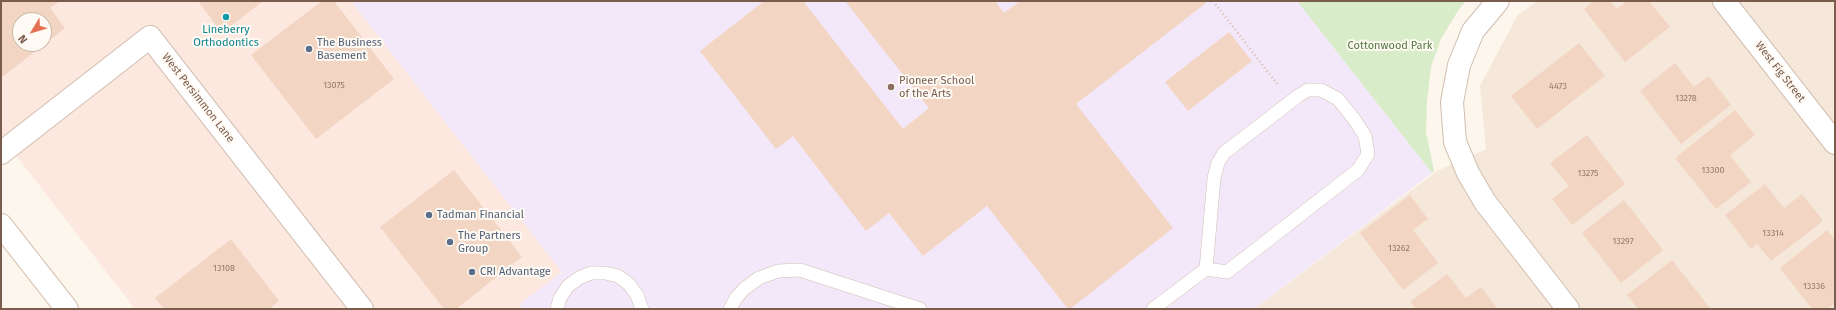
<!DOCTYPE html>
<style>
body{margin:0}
#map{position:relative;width:1836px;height:310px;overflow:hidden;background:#fdf6ec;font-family:"Fira Sans",sans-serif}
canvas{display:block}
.frame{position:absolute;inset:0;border:2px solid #7a5c4d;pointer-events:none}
.north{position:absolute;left:12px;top:12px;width:40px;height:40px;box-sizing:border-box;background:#fffaf3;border:1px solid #cabbb1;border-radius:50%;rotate:232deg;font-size:11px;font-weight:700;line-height:16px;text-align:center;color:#7a5c4d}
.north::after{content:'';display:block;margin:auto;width:14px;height:18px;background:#e76f51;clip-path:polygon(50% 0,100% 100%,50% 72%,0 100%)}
</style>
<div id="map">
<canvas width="1836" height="310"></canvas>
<div class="frame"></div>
<div class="north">N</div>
</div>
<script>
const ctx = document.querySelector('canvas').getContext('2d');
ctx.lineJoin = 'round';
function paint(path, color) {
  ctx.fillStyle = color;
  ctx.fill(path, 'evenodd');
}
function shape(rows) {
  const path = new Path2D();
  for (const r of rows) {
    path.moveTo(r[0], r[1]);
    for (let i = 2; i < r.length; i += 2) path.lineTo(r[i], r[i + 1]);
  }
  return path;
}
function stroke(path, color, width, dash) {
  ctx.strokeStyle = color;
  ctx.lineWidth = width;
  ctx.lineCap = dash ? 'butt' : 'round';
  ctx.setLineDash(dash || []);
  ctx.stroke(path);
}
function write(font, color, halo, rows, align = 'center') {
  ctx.font = font + ' "Fira Sans",sans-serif';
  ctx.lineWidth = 4;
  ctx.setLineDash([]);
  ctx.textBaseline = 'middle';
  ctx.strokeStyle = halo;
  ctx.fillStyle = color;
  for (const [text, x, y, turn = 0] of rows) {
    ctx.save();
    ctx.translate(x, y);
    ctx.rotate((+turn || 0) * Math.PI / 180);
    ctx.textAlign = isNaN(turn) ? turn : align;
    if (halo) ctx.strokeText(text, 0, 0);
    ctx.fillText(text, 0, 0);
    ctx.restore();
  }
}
const residential = shape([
 [1537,1,1835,1,1835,309,1254,309,1437,171,1486,149,1480,86,1517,16]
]);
const commercial = shape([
 [1,1,351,1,562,272,520,304,523,309,135,309,1,136],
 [20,20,44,20,44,44,20,44]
]);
const education = shape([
 [351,1,1297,1,1432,173,1254,309,523,309,520,304,562,272]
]);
const green = shape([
 [1297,1,1466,1,1459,9,1441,39,1431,67,1427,102,1426,132,1434,171,1432,173]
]);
const building = shape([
 [1,1,60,1,50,8,65,28,1,78],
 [20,20,44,20,44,44,20,44],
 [198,1,263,1,222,33],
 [322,1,334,1,394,79,316,139,251,55],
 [764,1,803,1,903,129,929,108,845,1,995,1,1004,13,1020,1,1204,1,1206,3,1076,104,1173,228,1070,309,1068,309,987,206,923,256,889,213,866,231,793,136,776,149,700,51],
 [1594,1,1610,1,1617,9,1627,1,1649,1,1670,27,1625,62,1584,9],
 [1229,32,1252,61,1188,111,1165,82],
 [1579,43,1605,76,1537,129,1511,96],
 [1675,63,1694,87,1709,76,1731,105,1681,144,1640,91],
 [1735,110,1755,135,1730,155,1751,182,1716,209,1675,158],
 [1587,135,1625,184,1572,225,1552,199,1569,186,1550,163],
 [454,170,522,257,456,309,444,309,380,227],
 [1765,184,1784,208,1802,194,1823,221,1771,261,1757,244,1751,249,1725,215],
 [1410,195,1428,219,1413,230,1438,263,1403,290,1360,233],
 [1624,200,1663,250,1621,283,1582,233],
 [1827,230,1835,240,1835,303,1828,309,1812,309,1780,268],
 [231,239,279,301,269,309,164,309,155,298],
 [1672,260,1710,308,1709,309,1638,309,1627,295],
 [1447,274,1466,298,1481,287,1498,309,1416,309,1410,302]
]);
const path = shape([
 [1213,1,1278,85]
]);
const lane = shape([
 [557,309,560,298,568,286,579,278,591,273,605,273,618,276,629,284,637,295,642,309],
 [730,309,736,298,744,289,759,278,778,271,800,270,920,309],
 [1153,309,1206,269,1214,178,1218,163,1224,153,1298,96,1308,90,1321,90,1338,99,1354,119,1365,136,1368,154,1358,170,1227,272,1206,269]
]);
const street = shape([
 [1498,1,1473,31,1459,65,1452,102,1455,142,1468,173,1485,202,1568,309],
 [1724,1,1835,143],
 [1,153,150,37,362,309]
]);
const secondary = shape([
 [1,225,67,309]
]);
const markers = [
 [226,17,4,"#0f9aa8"],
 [309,49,4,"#5c6f8a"],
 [891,87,4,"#8d6e63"],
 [429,215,4,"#5c6f8a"],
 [450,242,4,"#5c6f8a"],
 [472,272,4,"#5c6f8a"]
];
const numberNames = [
 ["13075",334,85],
 ["4473",1558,86],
 ["13278",1686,98],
 ["13300",1713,170],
 ["13275",1588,173],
 ["13314",1773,233],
 ["13297",1623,241],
 ["13262",1399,248],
 ["13108",224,268],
 ["13336",1814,286]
];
const cultureNames = [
 ["Lineberry",226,30],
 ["Orthodontics",226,43]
];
const serviceNames = [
 ["The Business",317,43],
 ["Basement",317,56],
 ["Tadman Financial",437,215],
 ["The Partners",458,236],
 ["Group",458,249],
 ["CRI Advantage",480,272]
];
const parkNames = [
 ["Cottonwood Park",1390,46]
];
const streetNames = [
 ["West Fig Street",1780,72,52],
 ["West Persimmon Lane",198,98,52]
];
const educationNames = [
 ["Pioneer School",899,81],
 ["of the Arts",899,94]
];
paint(residential, '#f5e8da');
paint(commercial, '#fde8e0');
paint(education, '#f3e8fa');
paint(green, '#d8ecc9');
paint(building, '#f3d5c3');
stroke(lane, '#d1beb0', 14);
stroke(street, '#d1beb0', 24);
stroke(secondary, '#d6c0b0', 24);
stroke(path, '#d9b8a5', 2.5, [1, 3]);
stroke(lane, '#fff', 13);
stroke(street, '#fff', 22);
stroke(secondary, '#fff', 22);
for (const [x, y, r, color] of markers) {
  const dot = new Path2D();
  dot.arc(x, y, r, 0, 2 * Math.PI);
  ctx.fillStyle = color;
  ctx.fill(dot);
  stroke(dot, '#fffaf3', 1.5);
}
write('9px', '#987a6a', null, numberNames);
write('11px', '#0d838f', '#fffaf3', cultureNames);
write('11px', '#4e5e75', '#fffaf3', serviceNames, 'left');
write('11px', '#537a41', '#fffaf3', parkNames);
write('11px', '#7a5c4d', '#fffaf3', streetNames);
write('11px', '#785e54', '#fffaf3', educationNames, 'left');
</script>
